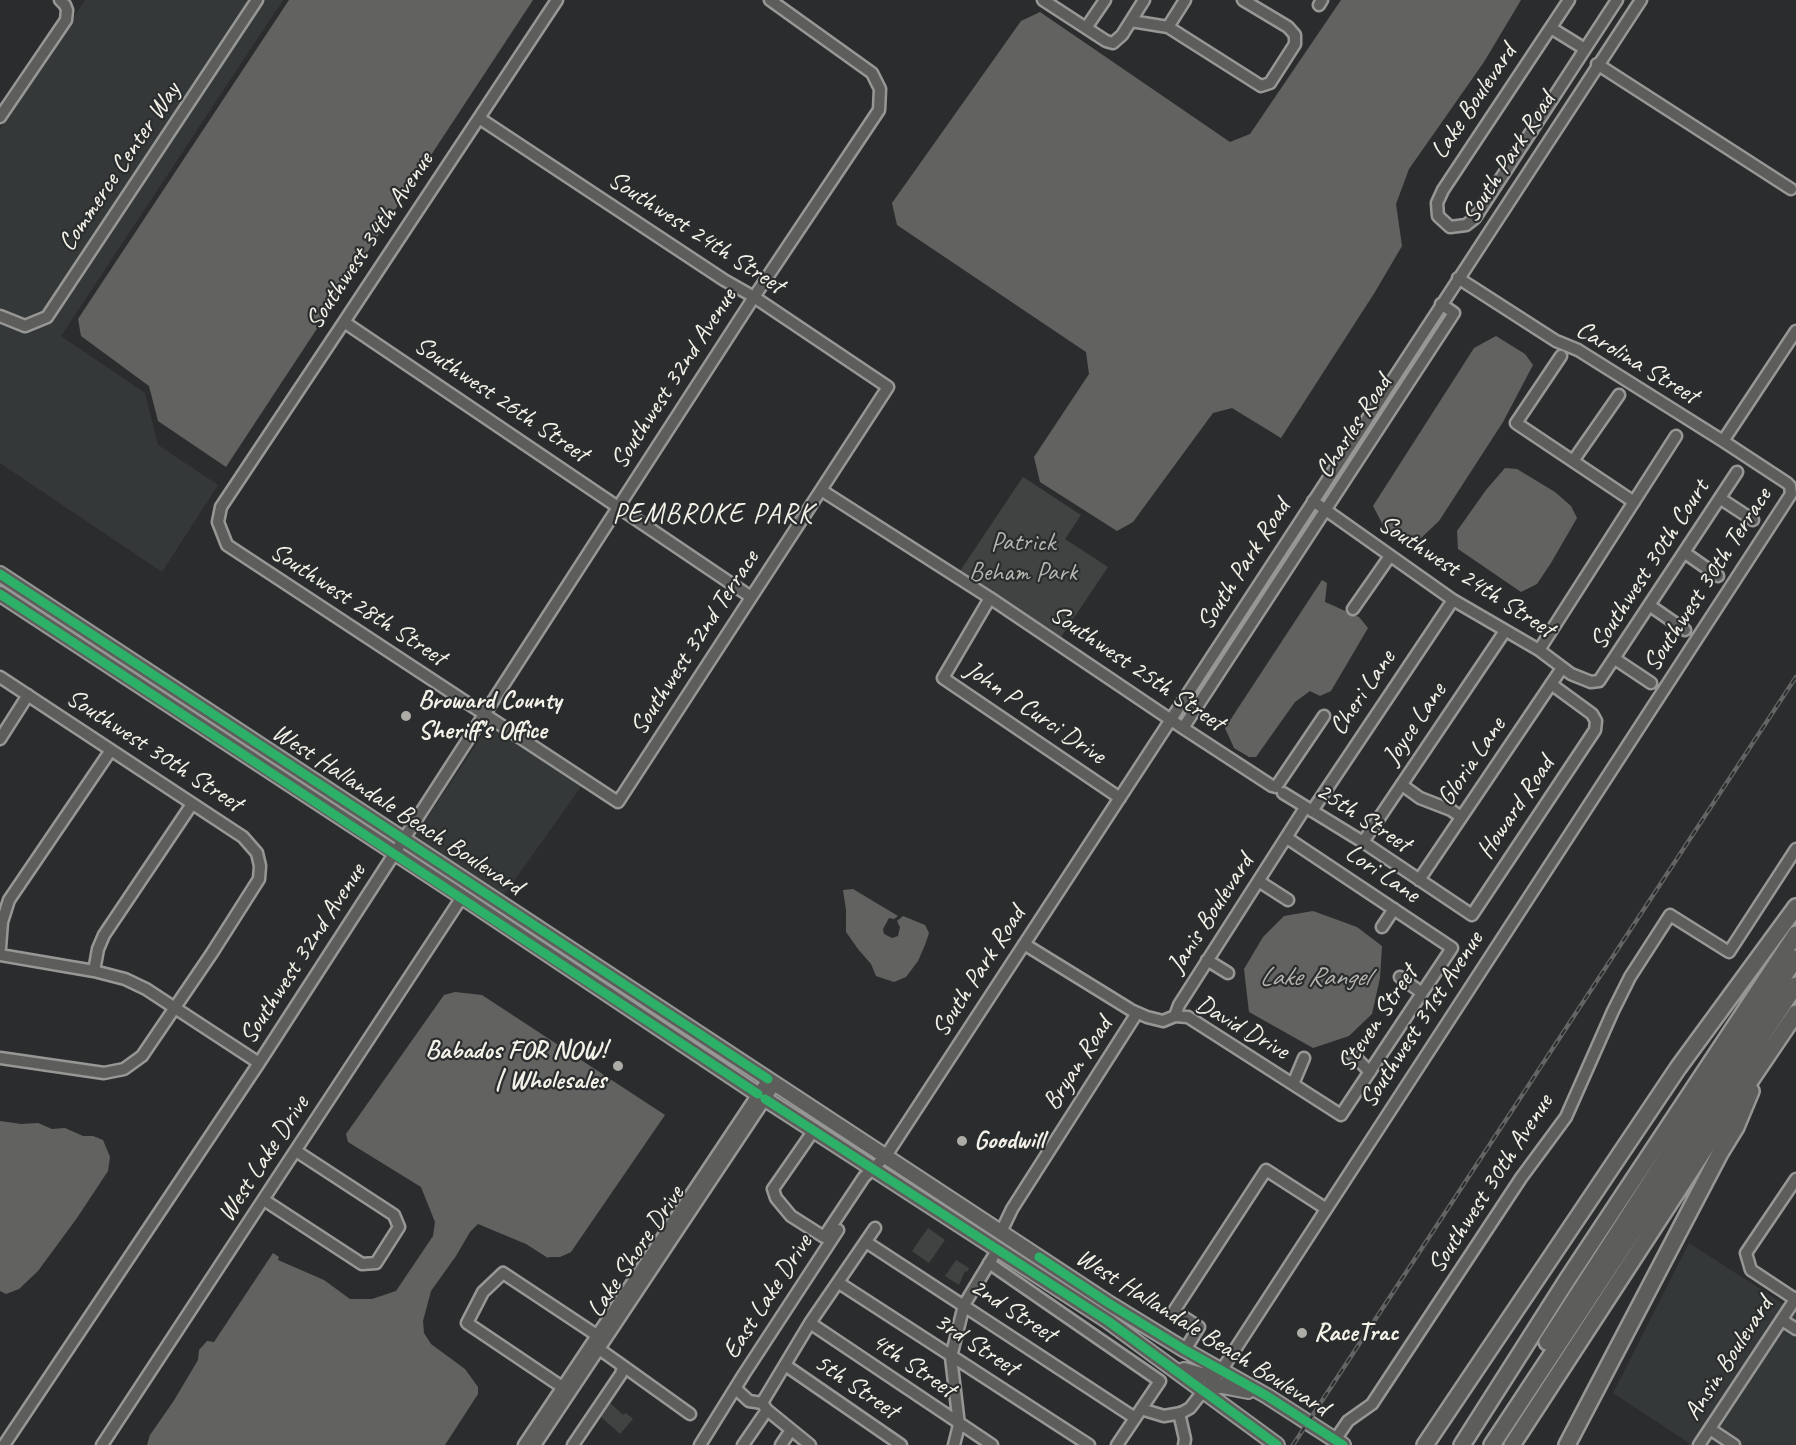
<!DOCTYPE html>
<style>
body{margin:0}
canvas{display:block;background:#2b2c2d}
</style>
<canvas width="1796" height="1445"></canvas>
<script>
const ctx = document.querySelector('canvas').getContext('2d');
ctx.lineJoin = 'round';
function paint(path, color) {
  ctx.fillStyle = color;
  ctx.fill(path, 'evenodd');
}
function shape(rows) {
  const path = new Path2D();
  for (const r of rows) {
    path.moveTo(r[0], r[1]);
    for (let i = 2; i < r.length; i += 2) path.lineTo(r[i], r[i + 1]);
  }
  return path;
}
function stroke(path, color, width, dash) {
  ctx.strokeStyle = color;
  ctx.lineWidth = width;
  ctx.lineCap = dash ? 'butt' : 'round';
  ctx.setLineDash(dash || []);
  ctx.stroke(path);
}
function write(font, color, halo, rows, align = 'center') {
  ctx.font = font + ' Caveat,sans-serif';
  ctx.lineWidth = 4.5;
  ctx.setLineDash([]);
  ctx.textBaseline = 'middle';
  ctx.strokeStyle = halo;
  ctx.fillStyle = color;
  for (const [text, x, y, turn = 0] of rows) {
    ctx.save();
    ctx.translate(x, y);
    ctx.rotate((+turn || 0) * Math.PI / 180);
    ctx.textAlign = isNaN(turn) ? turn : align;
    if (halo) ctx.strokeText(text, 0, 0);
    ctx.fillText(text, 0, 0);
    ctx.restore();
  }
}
const built = shape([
 [85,0,283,0,61,336,145,393,158,445,218,485,162,572,0,463,0,129],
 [490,724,583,784,504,895,414,837],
 [1689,1243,1796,1312,1796,1445,1688,1445,1689,1443,1613,1393]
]);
const green = shape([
 [1023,477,1081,515,1065,539,1108,567,1061,637,960,571],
 [928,1228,945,1240,929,1263,912,1251],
 [956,1260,969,1268,967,1272,965,1271,959,1285,945,1276],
 [610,1403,623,1415,626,1413,633,1419,620,1434,599,1415]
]);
const water = shape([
 [289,0,533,0,226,467,158,421,149,386,81,336,78,319],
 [1341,0,1521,0,1484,62,1409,169,1396,204,1402,246,1375,292,1281,438,1232,408,1213,413,1133,522,1117,531,1040,482,1034,457,1089,374,1086,352,897,225,892,203,1021,21,1040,12,1230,142,1250,134],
 [1496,336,1525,354,1533,365,1503,422,1439,521,1420,539,1406,542,1384,527,1373,506,1474,348],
 [1505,468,1517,469,1555,492,1571,506,1577,518,1551,563,1537,584,1521,592,1458,549,1457,531,1486,490],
 [1322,580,1327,583,1325,602,1359,617,1368,628,1331,691,1320,696,1310,691,1295,702,1256,757,1249,757,1234,748,1225,728],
 [853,889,898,916,894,919,889,918,883,929,884,934,892,938,898,936,900,927,897,921,903,916,925,925,929,933,925,945,918,961,906,977,894,982,876,976,871,964,858,949,846,932,846,910,843,890],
 [1313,911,1357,927,1382,946,1380,978,1372,1014,1349,1036,1313,1048,1249,1012,1244,969,1263,937,1284,916],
 [455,992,482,995,665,1115,571,1252,560,1257,549,1257,548,1258,526,1244,478,1224,470,1232,456,1256,431,1291,423,1321,424,1333,431,1344,465,1369,478,1387,478,1394,445,1445,147,1445,150,1435,173,1402,198,1360,199,1350,207,1341,214,1342,273,1253,279,1257,278,1260,324,1280,350,1299,372,1299,396,1291,433,1236,435,1222,421,1187,348,1142,346,1134,444,995],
 [0,1121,21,1124,38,1123,52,1129,65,1128,83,1136,93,1136,103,1140,110,1157,108,1171,77,1218,38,1271,19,1289,6,1294,0,1291]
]);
const minor = shape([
 [1043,0,1106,41,1113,43,1122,35,1144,0],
 [1569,0,1443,190,1437,203,1438,216,1450,227,1466,225,1475,218,1617,0],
 [1319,5,1322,0],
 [1131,21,1168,27,1261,86,1270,83,1295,44,1295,35,1288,27,1243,0],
 [1168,27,1185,0],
 [1086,28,1105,0],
 [1551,28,1585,49],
 [1597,64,1791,189],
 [0,117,66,20,67,10,65,5,60,0],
 [479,118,724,280,754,297,888,387,618,802,227,545,218,522,221,507,344,322,557,0],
 [0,316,25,326,47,317,257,0],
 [344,322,751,597],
 [1561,356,1516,423,1634,502],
 [1723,441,1796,331],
 [1573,461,1619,395],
 [821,490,990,598,1183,728,1272,786,1276,787,1324,716],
 [1721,499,1753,520],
 [1313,501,1453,600,1539,650,1571,674,1591,682,1599,681,1737,472],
 [1685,553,1718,576],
 [990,598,943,678,1120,798],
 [1649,605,1685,630],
 [1353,609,1390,556],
 [1539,650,1676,436],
 [1615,659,1651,683],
 [0,677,243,837,257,853,260,866,259,879,212,953,142,1056,124,1069,104,1073,0,1058],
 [1183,728,1454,313,1441,304],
 [0,739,28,695],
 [1402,785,1420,798,1451,810,1461,817],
 [1283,793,1363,842,1472,915,1595,730,1596,721,1592,714,1551,684],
 [1312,811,1453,600],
 [1363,842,1505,631],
 [1419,880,1562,668],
 [1260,882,1288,900],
 [1382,927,1394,909],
 [1024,944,1131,1010,1147,1017,1163,1021,1175,1016,1188,1017,1341,1115,1452,948,1287,838],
 [0,948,2,922,9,900,111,750],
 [0,955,94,971,125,979,146,989,259,1063],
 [1207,960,1228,973],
 [94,971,98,949,104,935,192,804],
 [1400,977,1422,993],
 [1175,1016,1179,1005,1303,811],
 [1352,1054,1370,1072],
 [1293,1084,1304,1058],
 [814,1130,773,1189,776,1198,791,1216,824,1237,864,1177,886,1156,891,1148,1641,0],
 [264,1200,362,1264,376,1263,399,1227,394,1215,296,1151],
 [1001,1232,1012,1209,1137,1013],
 [866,1242,1135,1418],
 [989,1263,1160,1381,1117,1445],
 [839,1283,1089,1445],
 [1795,1299,1751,1270,1746,1253,1796,1179],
 [1782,1320,1796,1329],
 [810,1323,992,1445],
 [1185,1350,1199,1327,1174,1311,1266,1170,1325,1208],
 [785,1365,901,1445],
 [623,1366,690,1414],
 [1221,1371,1791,494,1790,486,1787,483,1723,441,1578,350,1556,341,1458,278],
 [736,1389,749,1401,762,1403],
 [568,1391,467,1323,483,1292,503,1273,601,1338],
 [1141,1409,1164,1416,1181,1413,1190,1408,1204,1390],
 [1179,1413,1185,1439,1184,1445],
 [1710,1429,1734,1445],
 [1335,1440,1348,1421,1372,1404,1521,1178,1566,1117,1613,1011,1630,977,1670,915,1729,952,1796,849],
 [4,1445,259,1063,754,297,879,110,880,89,872,73,770,0],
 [102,1445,462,897],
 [524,1445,768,1079],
 [535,1445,775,1084],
 [573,1445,621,1374,623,1366,599,1349],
 [700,1445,744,1374,838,1230],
 [743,1445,767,1410],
 [781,1445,791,1430],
 [810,1445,767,1410,762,1403,810,1323,875,1228],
 [954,1445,959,1425,951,1357,964,1305,993,1257],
 [1699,1445,1796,1298]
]);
const major = shape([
 [0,574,1110,1304,1185,1350,1267,1396,1343,1445],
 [0,594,462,897,765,1099,1108,1321,1277,1445],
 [1184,1370,1201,1375,1211,1375,1221,1371],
 [1204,1390,1214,1386,1222,1386,1248,1391]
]);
const highway = shape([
 [1713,1084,1796,958],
 [1547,1342,1718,1077],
 [1425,1445,1678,1068,1796,907],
 [1462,1445,1567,1280,1796,934],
 [1492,1445,1796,985],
 [1512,1445,1723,1121,1796,1013],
 [1567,1445,1720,1153,1736,1127,1751,1091]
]);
const rail = shape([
 [1293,1445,1796,677]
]);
const cycleway = shape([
 [0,574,768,1079],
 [0,594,758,1094],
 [765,1099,1108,1321,1277,1445],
 [1039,1257,1110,1304,1185,1350,1267,1396,1343,1445]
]);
const markers = [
 [406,716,6,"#aeaca7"],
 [618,1066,6,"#aeaca7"],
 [962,1141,6,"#aeaca7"],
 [1302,1333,6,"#aeaca7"]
];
const streetNames = [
 ["Lake Boulevard",1474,102,-56],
 ["South Park Road",1509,158,-57],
 ["Commerce Center Way",120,167,-56],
 ["Southwest 24th Street",696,233,33],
 ["Southwest 34th Avenue",370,241,-56],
 ["Carolina Street",1637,363,31],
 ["Southwest 32nd Avenue",674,379,-57],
 ["Southwest 26th Street",501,400,34],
 ["Charles Road",1354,427,-57],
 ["South Park Road",1244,565,-57],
 ["Southwest 30th Court",1650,565,-57],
 ["Southwest 24th Street",1466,577,33],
 ["Southwest 30th Terrace",1708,580,-57],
 ["Southwest 28th Street",358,605,33],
 ["Southwest 32nd Terrace",695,643,-57],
 ["Southwest 25th Street",1137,669,34],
 ["Cheri Lane",1363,693,-56],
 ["John P Curci Drive",1035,713,34],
 ["Joyce Lane",1415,724,-56],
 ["Southwest 30th Street",154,751,33],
 ["Gloria Lane",1472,762,-56],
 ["Howard Road",1516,808,-56],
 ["West Hallandale Beach Boulevard",397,810,33],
 ["25th Street",1363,818,33],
 ["Lori Lane",1382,874,34],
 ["Janis Boulevard",1211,914,-57],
 ["Southwest 32nd Avenue",303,954,-57],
 ["South Park Road",979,972,-57],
 ["Steven Street",1378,1019,-56],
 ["Southwest 31st Avenue",1422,1020,-57],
 ["David Drive",1242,1028,30],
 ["Bryan Road",1078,1064,-57],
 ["West Lake Drive",264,1159,-57],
 ["Southwest 30th Avenue",1491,1184,-57],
 ["Lake Shore Drive",636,1252,-56],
 ["East Lake Drive",768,1297,-57],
 ["2nd Street",1013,1311,33],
 ["West Hallandale Beach Boulevard",1202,1333,32],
 ["3rd Street",976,1345,33],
 ["Ansin Boulevard",1729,1359,-57],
 ["4th Street",913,1366,34],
 ["5th Street",856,1387,34]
];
const parkNames = [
 ["Patrick",1023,543],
 ["Beham Park",1023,573]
];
const poiNames = [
 ["Broward County",418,701],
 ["Sheriff's Office",418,731],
 ["Babados FOR NOW!",606,1051,"right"],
 ["| Wholesales",606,1081,"right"],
 ["Goodwill",974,1141],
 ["RaceTrac",1314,1333]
];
const waterNames = [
 ["Lake Rangel",1314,978]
];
const quarterNames = [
 ["PEMBROKE PARK",713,515]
];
paint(built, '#353838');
paint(green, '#414242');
paint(water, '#626361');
stroke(minor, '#979796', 15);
stroke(major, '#979796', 18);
stroke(highway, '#979796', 20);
stroke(minor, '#5d5d5c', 10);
stroke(major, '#5d5d5c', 14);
stroke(highway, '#5d5d5c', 15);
stroke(rail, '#646464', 4.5);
stroke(rail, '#2a2d2e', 2, [7]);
stroke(cycleway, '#2db169', 9);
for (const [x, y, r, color] of markers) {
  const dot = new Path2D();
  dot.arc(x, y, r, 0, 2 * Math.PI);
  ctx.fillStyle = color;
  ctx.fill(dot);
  stroke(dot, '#2a2d2e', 2);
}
write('26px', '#f4f1e8', '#2a2d2e', streetNames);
write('26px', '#b6b5af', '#2a2d2e', parkNames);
write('bold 26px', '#f4f1e8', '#2a2d2e', poiNames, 'left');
write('italic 27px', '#b5b3ae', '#2a2d2e', waterNames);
ctx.letterSpacing = '1.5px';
write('28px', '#f4f1e8', '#2a2d2e', quarterNames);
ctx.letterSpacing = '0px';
</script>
